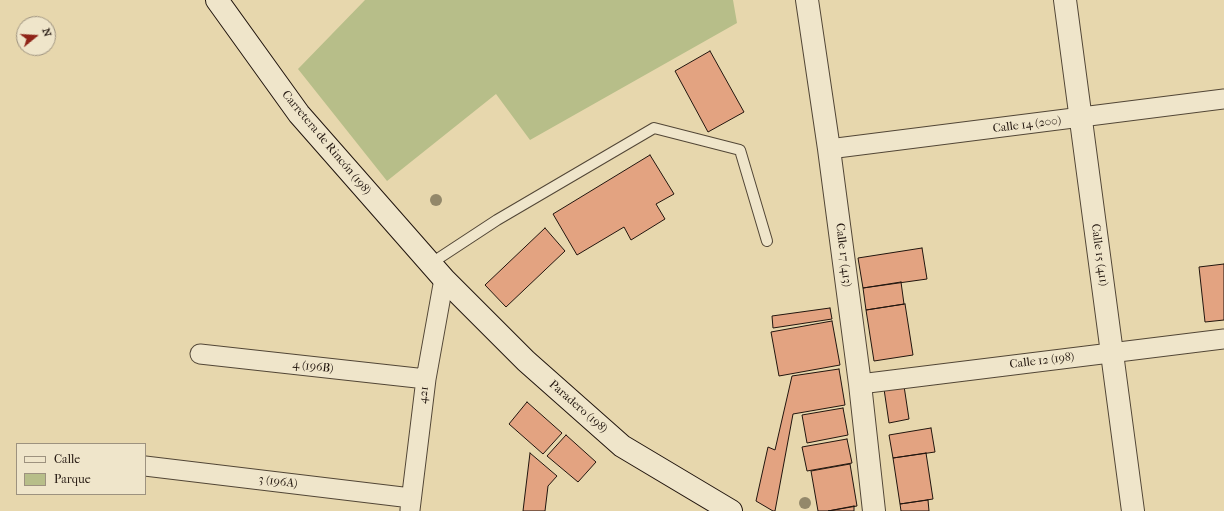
<!DOCTYPE html>
<meta charset="utf-8">
<style>
body{margin:0}
#map{position:relative;width:1224px;height:511px;overflow:hidden;background:#e7d7ad;font-family:"IM FELL French Canon",serif}
canvas{display:block}
.legend{position:absolute;left:16px;top:443px;width:130px;height:52px;box-sizing:border-box;background:#efe5ca;border:1px solid #9d927f;margin:0;padding:5px 7px;list-style:none;font-size:12px;color:#21150e}
.legend li{display:flex;align-items:center;gap:8px;height:20px}
.legend b{width:20px;border:1px solid #9d927f}
.north{position:absolute;left:16px;top:16px;width:40px;height:40px;box-sizing:border-box;background:#efe5ca;border:1px solid #9d927f;border-radius:50%;rotate:72deg;font-size:11px;font-weight:700;line-height:16px;text-align:center;color:#21150e}
.north::after{content:'';display:block;margin:auto;width:14px;height:18px;background:#8f2418;clip-path:polygon(50% 0,100% 100%,50% 72%,0 100%)}
</style>
<div id="map">
<canvas width="1224" height="511"></canvas>
<ul class="legend">
<li><b style="height:5px;background:#efe5ca"></b>Calle</li>
<li><b style="height:11px;background:#b7be89"></b>Parque</li>
</ul>
<div class="north">N</div>
</div>
<script>
const ctx = document.querySelector('canvas').getContext('2d');
ctx.lineJoin = 'round';
function paint(path, color) {
  ctx.fillStyle = color;
  ctx.fill(path, 'evenodd');
}
function shape(rows) {
  const path = new Path2D();
  for (const r of rows) {
    path.moveTo(r[0], r[1]);
    for (let i = 2; i < r.length; i += 2) path.lineTo(r[i], r[i + 1]);
  }
  return path;
}
function stroke(path, color, width, dash) {
  ctx.strokeStyle = color;
  ctx.lineWidth = width;
  ctx.lineCap = dash ? 'butt' : 'round';
  ctx.setLineDash(dash || []);
  ctx.stroke(path);
}
function write(font, color, halo, rows, align = 'center') {
  ctx.font = font + ' "IM FELL French Canon",serif';
  ctx.lineWidth = 3.5;
  ctx.setLineDash([]);
  ctx.textBaseline = 'middle';
  ctx.strokeStyle = halo;
  ctx.fillStyle = color;
  for (const [text, x, y, turn = 0] of rows) {
    ctx.save();
    ctx.translate(x, y);
    ctx.rotate((+turn || 0) * Math.PI / 180);
    ctx.textAlign = isNaN(turn) ? turn : align;
    if (halo) ctx.strokeText(text, 0, 0);
    ctx.fillText(text, 0, 0);
    ctx.restore();
  }
}
const green = shape([
 [365,0,733,0,737,23,530,140,496,94,387,181,298,69]
]);
const building = shape([
 [710,51,744,112,708,132,675,71,710,51],
 [650,155,674,194,656,204,665,219,631,240,624,227,577,255,553,214,650,155],
 [545,228,565,251,506,307,485,285,545,228],
 [922,248,927,279,863,288,858,258,922,248],
 [1224,264,1224,320,1205,322,1199,267,1224,264],
 [901,282,904,304,866,310,863,288,901,282],
 [905,304,913,355,874,361,866,310,905,304],
 [830,308,832,319,773,328,772,316,830,308],
 [832,321,840,365,779,376,771,332,832,321],
 [839,369,845,405,793,414,775,511,773,511,756,501,768,447,775,450,792,376,839,369],
 [904,386,909,419,889,423,884,389,904,386],
 [527,402,562,433,543,454,509,424,527,402],
 [843,408,848,435,807,443,802,415,843,408],
 [931,428,935,452,893,458,889,435,931,428],
 [566,435,596,462,578,482,547,456,566,435],
 [847,439,852,463,807,471,802,447,847,439],
 [530,453,557,476,548,486,545,511,523,511,530,453],
 [926,453,933,499,900,504,893,458,926,453],
 [850,464,857,506,828,511,818,511,811,471,850,464],
 [928,500,929,511,901,511,900,504,928,500],
 [854,506,854,511,828,511,854,506]
]);
const service = shape([
 [430,264,497,220,654,128,740,150,767,241]
]);
const minor = shape([
 [829,149,1224,99],
 [200,354,426,379],
 [860,384,1224,339],
 [145,466,411,498],
 [410,510,426,379,444,279]
]);
const tertiary = shape([
 [807,0,829,149,860,384,874,511],
 [1065,0,1133,511]
]);
const secondary = shape([
 [217,0,299,114,444,279,526,361,622,446,731,511]
]);
const trees = [
 [436,200],
 [805,503]
];
const streetNames = [
 ["Calle 14 (200)",1027,125,-7],
 ["Carretera de Rincón (198)",326,143,50],
 ["Calle 17 (413)",843,255,83],
 ["Calle 15 (411)",1099,255,82],
 ["Calle 12 (198)",1042,361,-7],
 ["4 (196B)",313,367,6],
 ["421",424,395,-83],
 ["Paradero (198)",578,407,41],
 ["3 (196A)",278,482,7]
];
paint(green, '#b7be89');
paint(building, '#e3a381');
stroke(building, '#21150e', 1);
stroke(service, '#524636', 12);
stroke(minor, '#524636', 21);
stroke(tertiary, '#524636', 24);
stroke(secondary, '#21150e', 24);
stroke(service, '#efe5ca', 10);
stroke(minor, '#efe5ca', 19);
stroke(tertiary, '#efe5ca', 22);
stroke(secondary, '#efe5ca', 22);
ctx.fillStyle = '#93886a';
for (const [x, y] of trees) {
  ctx.beginPath();
  ctx.arc(x, y, 6, 0, 2 * Math.PI);
  ctx.fill();
}
write('12px', '#21150e', '#efe5ca', streetNames);
</script>
